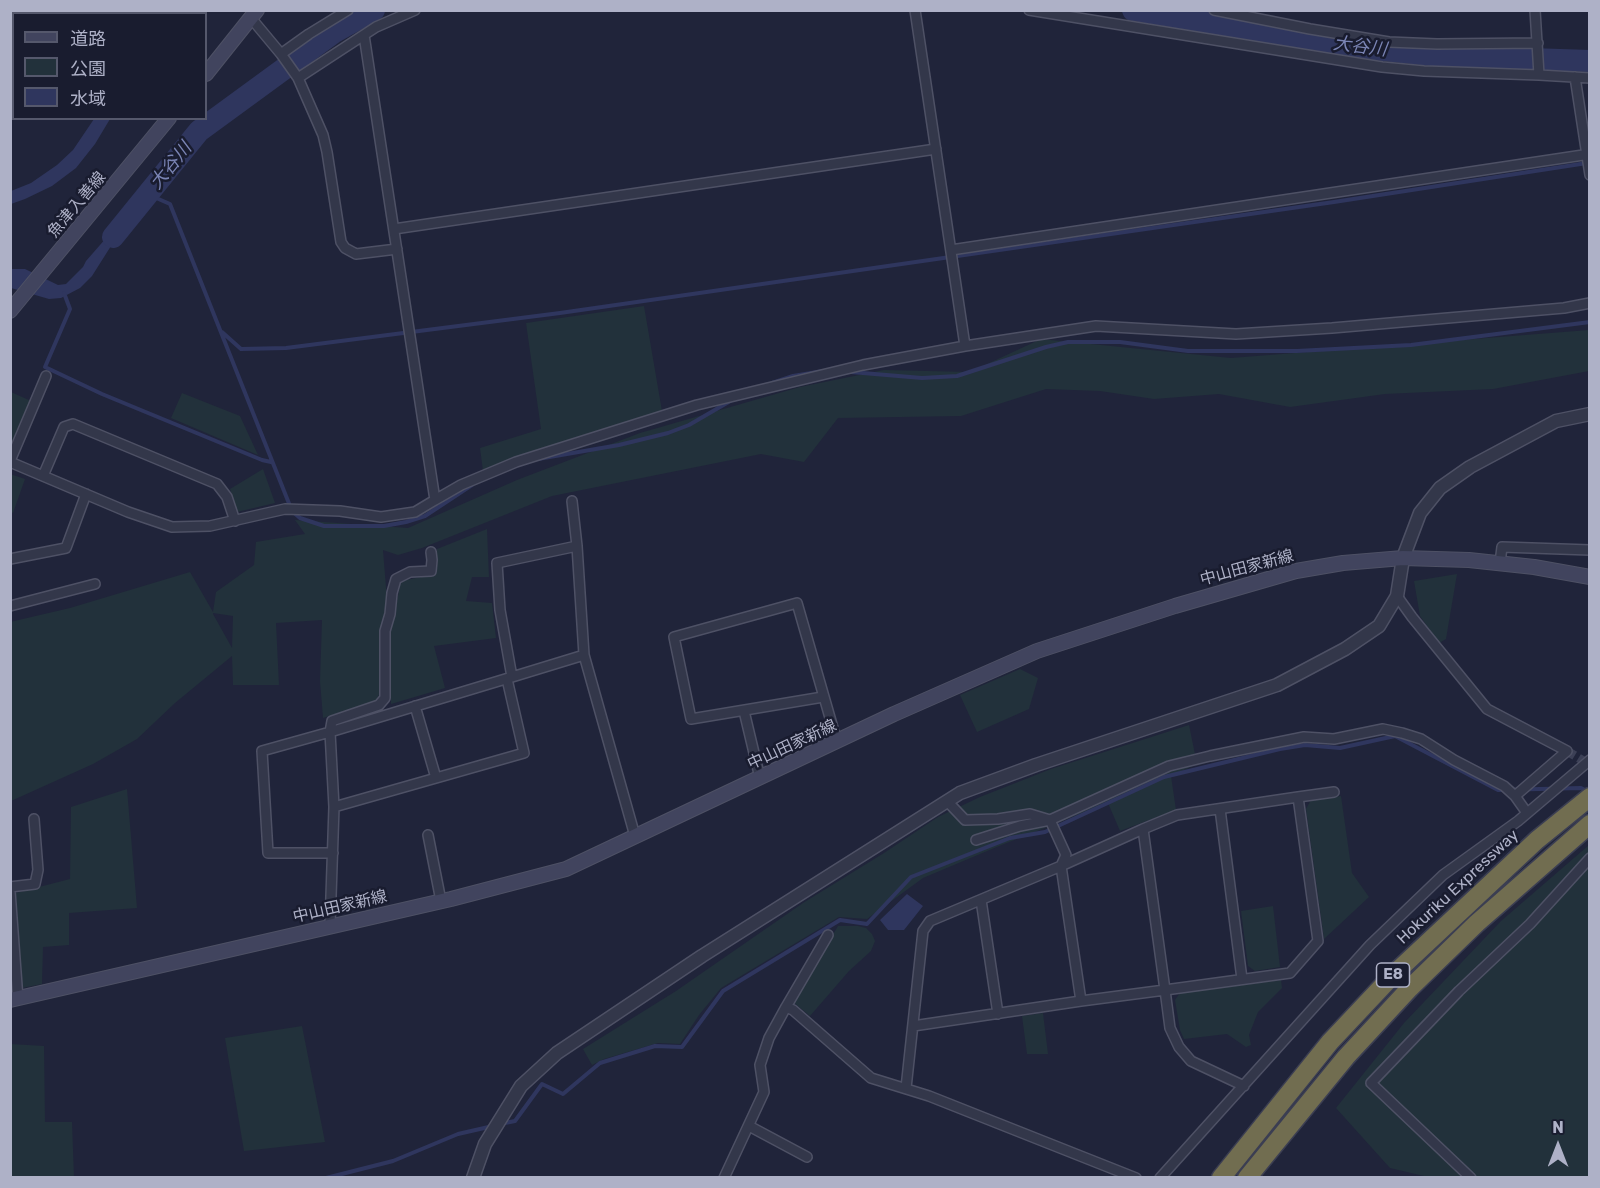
<!DOCTYPE html>
<meta charset="utf-8">
<style>
body{margin:0}
#map{position:relative;width:1600px;height:1188px;overflow:hidden;background:#20243a;font-family:Rubik,"Noto Sans JP",sans-serif}
canvas{display:block}
.frame{position:absolute;inset:0;border:12px solid #aeb1c7;pointer-events:none}
.legend{position:absolute;left:12px;top:12px;width:195px;height:108px;box-sizing:border-box;background:#191c2f;border:2px solid #55586c;margin:0;padding:8px 10px;list-style:none;font-size:18px;color:#aeb1c7}
.legend li{display:flex;align-items:center;gap:12px;height:30px}
.legend b{width:30px;border:2px solid #55586c}
.north{position:absolute;left:1528px;top:1116px;width:60px;height:60px;-webkit-text-stroke:4px #191c2f;paint-order:stroke;rotate:0deg;font-size:16px;font-weight:700;line-height:24px;text-align:center;color:#aeb1c7}
.north::after{content:'';display:block;margin:auto;width:21px;height:27px;background:#aeb1c7;clip-path:polygon(50% 0,100% 100%,50% 72%,0 100%)}
</style>
<div id="map">
<canvas width="1600" height="1188"></canvas>
<div class="frame"></div>
<ul class="legend">
<li><b style="height:8px;background:#41445e"></b>道路</li>
<li><b style="height:16px;background:#22313b"></b>公園</li>
<li><b style="height:16px;background:#2f365e"></b>水域</li>
</ul>
<div class="north">N</div>
</div>
<script>
const ctx = document.querySelector('canvas').getContext('2d');
ctx.lineJoin = 'round';
function paint(path, color) {
  ctx.fillStyle = color;
  ctx.fill(path, 'evenodd');
}
function shape(rows) {
  const path = new Path2D();
  for (const r of rows) {
    path.moveTo(r[0], r[1]);
    for (let i = 2; i < r.length; i += 2) path.lineTo(r[i], r[i + 1]);
  }
  return path;
}
function stroke(path, color, width, dash) {
  ctx.strokeStyle = color;
  ctx.lineWidth = width;
  ctx.lineCap = dash ? 'butt' : 'round';
  ctx.setLineDash(dash || []);
  ctx.stroke(path);
}
function write(font, color, halo, rows, align = 'center') {
  ctx.font = font + ' Rubik,"Noto Sans JP",sans-serif';
  ctx.lineWidth = 5;
  ctx.setLineDash([]);
  ctx.textBaseline = 'middle';
  ctx.strokeStyle = halo;
  ctx.fillStyle = color;
  for (const [text, x, y, turn = 0] of rows) {
    ctx.save();
    ctx.translate(x, y);
    ctx.rotate((+turn || 0) * Math.PI / 180);
    ctx.textAlign = isNaN(turn) ? turn : align;
    if (halo) ctx.strokeText(text, 0, 0);
    ctx.fillText(text, 0, 0);
    ctx.restore();
  }
}
const green = shape([
 [644,306,662,411,581,436,483,471,480,448,541,429,526,323],
 [1589,330,1589,371,1493,389,1385,394,1290,407,1219,394,1154,399,1100,391,1046,389,961,416,838,418,804,462,761,454,552,496,422,548,398,555,383,550,387,600,382,630,380,693,376,701,323,718,320,681,322,620,276,623,279,685,233,685,232,656,175,703,137,739,93,764,11,801,10,622,70,608,190,572,213,612,216,592,254,565,256,542,305,534,295,520,408,528,517,480,640,433,800,387,884,370,970,372,1041,339,1231,358],
 [213,613,233,616,232,648,213,614],
 [11,392,31,401,11,449],
 [182,393,240,416,258,455,171,418],
 [263,469,275,503,237,512,230,489],
 [10,474,25,479,13,513,11,512],
 [487,529,489,577,472,577,466,601,492,603,496,638,434,646,445,688,391,704,390,635,401,581,436,574,437,549],
 [1457,574,1446,639,1439,643,1420,616,1414,581],
 [1020,669,1038,678,1029,709,977,732,960,695],
 [1189,725,1197,764,1171,776,1176,810,1120,831,1108,803,999,846,923,878,867,919,839,917,721,988,699,1015,680,1044,658,1043,604,1059,592,1065,583,1049,676,991,803,903,884,853,938,817,980,797,1051,769],
 [127,789,137,908,69,913,69,945,43,947,42,984,22,988,16,893,70,879,71,807],
 [1341,796,1352,873,1369,897,1324,939,1306,809,1311,800],
 [1589,845,1589,1177,1428,1177,1390,1168,1336,1108,1404,1023,1501,921],
 [1273,906,1280,967,1255,971,1248,966,1241,911],
 [838,926,858,926,866,928,872,934,875,941,871,951,849,971,810,1016,793,1002],
 [1281,980,1282,988,1258,1012,1249,1035,1251,1045,1246,1047,1227,1034,1184,1039,1180,1030,1175,1000,1180,993],
 [1043,1013,1048,1054,1027,1054,1022,1016],
 [302,1026,325,1142,244,1151,225,1038],
 [11,1044,44,1046,45,1122,72,1122,74,1177,11,1177]
]);
const water = shape([
 [94,119,110,119,95,144,76,168,52,186,25,199,11,204,11,191,31,183,57,165,73,150],
 [142,197,92,276,80,288,61,298,49,299,11,288,10,269,25,269,58,285,66,284,83,267,86,261],
 [907,894,923,906,904,930,888,930,880,920]
]);
const stream = shape([
 [147,194,170,204,292,511,300,518,324,526,384,526,406,522,425,516,472,485],
 [64,293,70,309,45,367,102,394,262,460,271,462],
 [222,332,241,349,286,348,560,313,1334,202,1587,163],
 [851,372,922,378,957,376,1046,347,1068,342,1120,342,1188,351,1297,351,1411,345,1590,322],
 [772,383,793,376,823,371],
 [538,459,619,445,668,433,689,425,732,400],
 [500,1124,515,1121,542,1084,563,1094,600,1063,655,1046,682,1047,723,991,840,920,867,924,911,877,1010,838,1045,832,1164,777,1280,749,1305,745,1340,748,1395,736,1498,790,1581,788,1589,792],
 [326,1178,393,1161,458,1134,493,1126]
]);
const river = shape([
 [1133,10,1354,47,1441,56,1590,61],
 [113,237,199,131,333,33,374,10]
]);
const minorTunnel = shape([
 [1567,751,1590,765]
]);
const minor = shape([
 [915,10,965,346],
 [1029,10,1382,67,1424,71,1539,75],
 [1214,10,1310,29,1389,42,1437,44,1538,43],
 [1535,10,1539,75,1590,78],
 [251,18,281,54,298,78,323,135,327,152,341,242,345,248,356,254,397,249],
 [281,54,309,34,348,10],
 [1575,77,1590,175],
 [298,78,376,27,415,10],
 [394,229,936,149],
 [951,250,1590,154],
 [10,461,46,376],
 [10,462,128,512,172,527,210,526,285,509,340,511,381,517,415,512,435,500,364,35],
 [43,476,64,427,73,424,217,484,227,497,235,521],
 [435,500,461,485,516,462,697,405,863,365,965,346,1096,326,1236,334,1332,328,1564,308,1590,303],
 [572,501,577,546],
 [10,559,66,548,86,494],
 [1500,563,1502,547,1590,550],
 [1397,596,1412,617,1487,709,1567,751,1515,796,1527,813],
 [10,606,95,584],
 [512,677,584,655],
 [823,697,691,719,674,637,797,603,837,742],
 [415,706,436,778],
 [744,711,760,778],
 [1298,797,1334,792],
 [947,801,965,820,998,819,1030,814,1050,820,1066,855,1061,866],
 [334,807,524,753,507,679],
 [1220,809,1242,979],
 [428,835,441,901],
 [976,840,1020,826,1050,820,1169,766,1210,756,1304,737,1334,739,1383,729,1402,733,1421,739,1454,760,1504,786,1515,796],
 [333,853,268,853,262,751,330,732,332,721,379,705,385,698,385,631,390,614,392,593,396,579,410,572,431,571,432,560,431,552],
 [1061,866,1143,829,1177,815,1298,797,1318,941,1290,973,1165,990,1143,829],
 [10,887,35,884,38,870,34,819],
 [10,891,18,999],
 [981,900,998,1014],
 [330,926,334,807,330,732,512,677,500,610,497,563,577,546,584,655,635,836],
 [786,1007,828,935],
 [913,1026,1081,1001],
 [906,1088,923,931,930,921,1061,866,1081,1001,1165,990,1170,1028,1179,1047,1191,1061,1244,1086],
 [749,1126,807,1157],
 [724,1178,764,1092,760,1065,769,1038,786,1007,793,1010,871,1078,929,1096,1136,1178],
 [1160,1178,1370,945,1443,875,1518,821,1590,760],
 [1471,1178,1371,1083,1459,991,1530,924,1590,858]
]);
const tertiary = shape([
 [473,1178,485,1144,521,1086,557,1053,702,956,960,793,1036,765,1277,685,1345,649,1379,626,1397,596,1403,558,1420,513,1440,488,1470,467,1556,421,1590,414]
]);
const secondary = shape([
 [206,74,257,10],
 [10,311,169,118],
 [10,1000,451,899,566,869,894,714,1037,651,1175,606,1296,571,1343,563,1403,558,1469,560,1534,567,1590,577]
]);
const motorway = shape([
 [1221,1178,1330,1042,1394,974,1537,840,1590,797],
 [1247,1178,1346,1057,1410,988,1477,923,1590,824]
]);
const shields = [
 [1393,975,33]
];
const shieldNames = [
 ["E8",1393,975]
];
const streetNames = [
 ["魚津入善線",77,205,-50],
 ["中山田家新線",1247,568,-15],
 ["中山田家新線",792,745,-25],
 ["Hokuriku Expressway",1458,887,-43],
 ["中山田家新線",340,907,-13]
];
const waterNames = [
 ["大谷川",1360,47,7],
 ["大谷川",171,166,-51]
];
paint(green, '#22313b');
paint(water, '#2f365e');
stroke(stream, '#2f365e', 4);
stroke(river, '#2f365e', 22);
stroke(minorTunnel, '#3c4056', 9, [9, 4.5]);
stroke(minor, '#4e5165', 12);
stroke(tertiary, '#4e5165', 15);
stroke(secondary, '#4e5165', 16);
stroke(motorway, '#3b3e52', 21);
stroke(minor, '#33374a', 9);
stroke(tertiary, '#33374a', 12);
stroke(secondary, '#41445e', 14);
stroke(motorway, '#716d50', 18);
for (const [x, y, w] of shields) {
  const box = new Path2D();
  box.roundRect(x - w / 2, y - 12, w, 24, 4.5);
  ctx.fillStyle = '#191c2f';
  ctx.fill(box);
  stroke(box, '#aeb1c7', 1.5);
}
write('bold 15px', '#aeb1c7', null, shieldNames);
write('16px', '#aeb1c7', '#191c2f', streetNames);
write('italic 18px', '#7b85b5', '#191c2f', waterNames);
</script>
